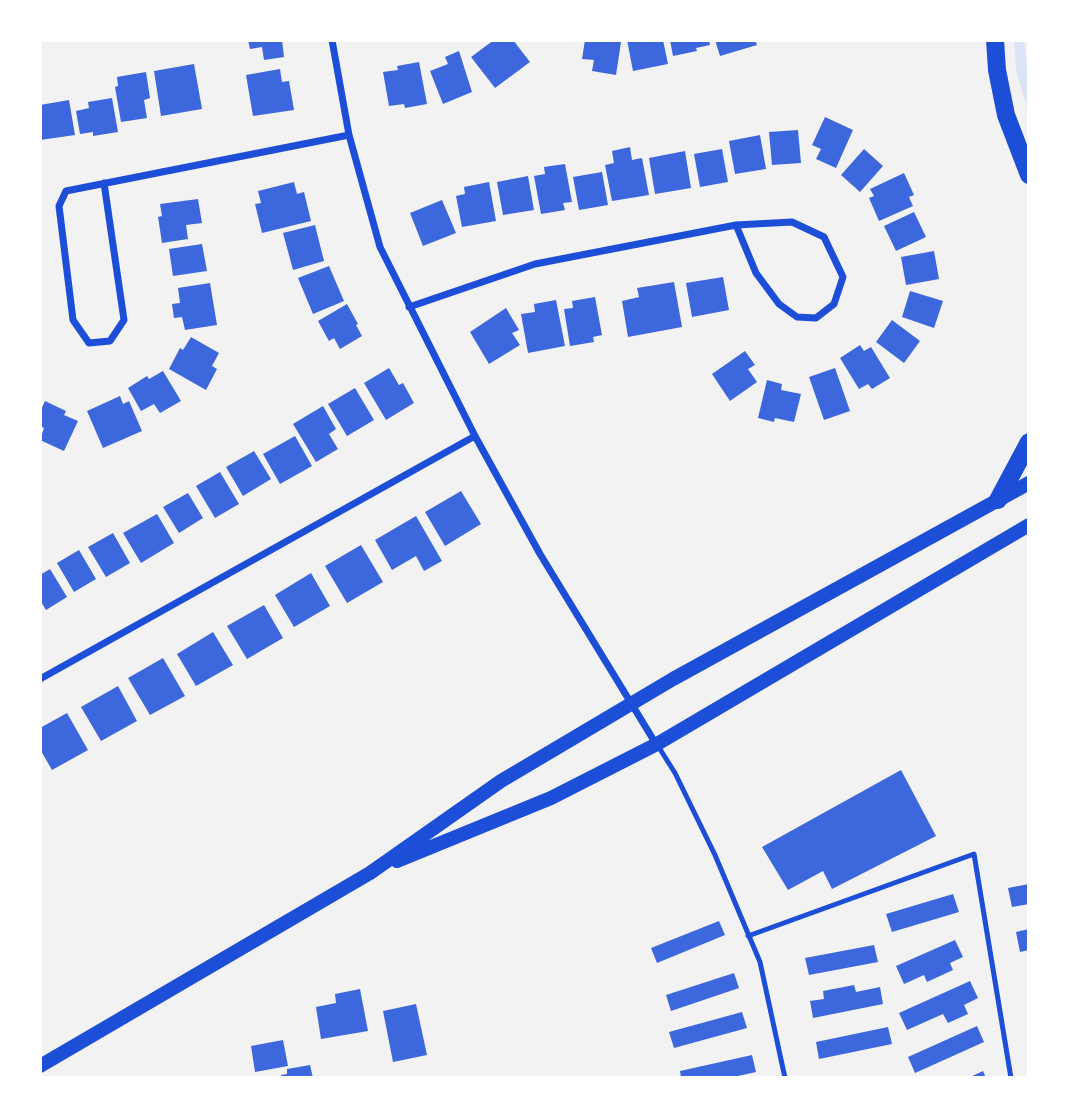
<!DOCTYPE html>
<style>
body{margin:0}
#map{position:relative;width:1069px;height:1118px;overflow:hidden;background:#f2f2f2;font-family:Quicksand,sans-serif}
canvas{display:block}
.frame{position:absolute;inset:0;border:42px solid #fff;pointer-events:none}
</style>
<div id="map">
<canvas width="1069" height="1118"></canvas>
<div class="frame"></div>
</div>
<script>
const ctx = document.querySelector('canvas').getContext('2d');
ctx.lineJoin = 'round';
function paint(path, color) {
  ctx.fillStyle = color;
  ctx.fill(path, 'evenodd');
}
function shape(rows) {
  const path = new Path2D();
  for (const r of rows) {
    path.moveTo(r[0], r[1]);
    for (let i = 2; i < r.length; i += 2) path.lineTo(r[i], r[i + 1]);
  }
  return path;
}
function stroke(path, color, width, dash) {
  ctx.strokeStyle = color;
  ctx.lineWidth = width;
  ctx.lineCap = dash ? 'butt' : 'round';
  ctx.setLineDash(dash || []);
  ctx.stroke(path);
}
const green = shape([
 [1014,40,1024,40,1029,85,1029,114,1016,71]
]);
const building = shape([
 [248,40,282,40,284,57,264,60,262,47,250,49],
 [494,40,513,40,530,62,495,88,471,57],
 [585,40,621,42,616,75,592,71,594,60,582,59],
 [627,40,663,40,668,64,633,71],
 [670,40,709,40,710,45,696,48,697,51,673,56],
 [715,40,755,40,757,45,720,56],
 [459,51,472,92,443,104,430,71,448,64,445,57],
 [419,62,427,104,405,108,404,104,389,106,383,72,398,70,397,66],
 [194,64,202,109,161,116,154,71],
 [280,69,282,82,289,81,294,110,253,116,246,75],
 [146,72,150,98,144,100,147,118,121,122,115,87,118,86,117,77],
 [112,98,118,132,93,136,93,132,80,134,76,111,89,108,88,102],
 [69,100,75,135,40,140,40,105],
 [825,117,853,130,836,168,816,159,821,149,812,145],
 [798,130,801,163,772,165,769,132],
 [760,135,766,169,735,174,729,141],
 [630,147,632,160,642,158,649,195,612,201,605,165,614,163,612,151],
 [722,149,728,182,700,187,694,154],
 [864,149,883,166,860,192,841,175],
 [685,151,691,188,655,194,649,158],
 [565,164,572,202,563,203,565,210,541,214,534,176,545,174,544,167],
 [602,172,608,205,579,210,573,177],
 [904,173,914,195,909,197,913,206,879,221,869,198,874,196,870,189],
 [528,176,534,210,503,215,497,182],
 [294,182,297,194,304,192,311,221,262,233,255,204,261,203,258,191],
 [489,182,496,221,462,227,456,196,465,194,464,187],
 [198,199,202,223,186,225,188,239,162,243,158,217,162,216,160,204],
 [442,200,456,233,423,246,410,213],
 [914,212,926,237,896,251,884,226],
 [315,225,324,261,293,270,283,233],
 [202,244,207,271,173,276,169,249],
 [934,251,939,279,906,285,901,257],
 [329,266,344,301,313,314,298,278],
 [723,277,729,310,692,317,686,283],
 [674,282,682,327,628,337,622,301,639,297,637,288],
 [210,283,217,325,185,330,182,317,174,318,172,304,180,303,178,288],
 [910,291,943,301,934,328,902,317],
 [595,297,602,335,593,337,594,342,570,346,564,309,573,308,572,301],
 [556,300,565,346,528,353,521,314,535,312,534,304],
 [347,304,358,324,356,325,362,336,340,349,334,338,329,341,318,321],
 [506,308,519,330,512,333,520,345,489,364,470,332],
 [892,320,920,341,904,363,876,342],
 [191,337,219,353,212,366,217,369,206,390,169,369,180,348,183,350],
 [860,345,864,351,871,347,890,378,872,389,868,384,859,389,840,358],
 [745,351,755,365,748,369,757,382,730,401,712,374],
 [389,368,399,385,403,383,414,403,386,420,364,383],
 [835,368,850,411,824,420,809,377],
 [163,371,181,401,160,413,154,404,141,411,128,388,147,376,149,379],
 [767,380,782,384,781,390,801,394,794,422,775,418,774,422,758,418],
 [355,388,374,420,347,436,328,404],
 [120,396,123,404,129,401,142,431,103,448,87,411],
 [45,401,66,411,64,415,78,421,64,451,40,440,44,428,40,426,40,412],
 [323,406,336,429,329,434,338,449,316,462,293,424],
 [295,436,312,466,280,484,263,454],
 [254,451,271,479,243,496,226,467],
 [220,472,239,504,215,518,196,486],
 [461,491,481,524,445,546,425,512],
 [188,493,203,518,179,533,163,507],
 [157,514,174,543,141,563,123,533],
 [416,516,442,561,424,571,416,556,392,570,375,540],
 [113,533,130,563,106,577,88,547],
 [361,545,383,582,347,603,325,566],
 [79,550,96,579,74,592,57,563],
 [50,569,67,597,46,610,40,600,40,575],
 [311,573,330,606,294,627,275,595],
 [264,605,283,638,247,659,227,626],
 [213,632,233,665,196,686,177,654],
 [163,658,185,696,150,715,128,678],
 [118,686,137,721,101,741,81,707],
 [67,713,88,750,52,770,40,749,40,728],
 [901,770,936,836,832,889,823,871,788,890,762,847],
 [1029,884,1029,904,1012,907,1008,888],
 [953,894,959,912,892,932,886,914],
 [719,921,725,935,657,963,651,948],
 [1029,929,1029,950,1020,952,1016,932],
 [955,940,963,957,950,963,953,970,927,982,924,975,904,984,896,966],
 [874,945,878,962,809,975,805,958],
 [734,973,739,988,671,1011,666,995],
 [970,981,978,998,964,1005,968,1014,948,1023,943,1014,907,1030,899,1013],
 [854,985,856,992,880,987,883,1004,813,1018,810,1001,824,999,823,991],
 [360,989,368,1031,321,1039,316,1007,336,1003,335,994],
 [416,1004,427,1055,393,1062,383,1011],
 [742,1012,747,1028,674,1048,669,1032],
 [977,1026,984,1042,915,1073,908,1057],
 [888,1027,892,1044,819,1059,816,1042],
 [283,1040,288,1066,255,1072,251,1046],
 [752,1055,756,1072,729,1078,681,1078,680,1071],
 [310,1065,313,1078,282,1078,281,1075,287,1074,287,1069],
 [983,1071,986,1078,968,1078]
]);
const service = shape([
 [658,746,675,773,715,855,760,962,785,1078],
 [748,936,974,854,1011,1078]
]);
const minor = shape([
 [332,40,349,135,380,247,475,436,540,554,656,744],
 [104,183,124,320,110,341,89,343,73,320,59,206,66,191,349,135],
 [409,307,535,264,736,225,792,222,824,237,843,277,834,304,816,318,797,317,779,304,756,273,736,225],
 [40,679,475,436]
]);
const secondary = shape([
 [397,861,551,798,657,744,1029,525],
 [40,1066,370,873,501,781,673,679,1029,483]
]);
const motorway = shape([
 [995,40,997,70,1006,115,1029,175],
 [998,500,1029,442]
]);
paint(green, '#dbe4f7');
paint(building, '#3d67dc');
stroke(service, '#1d4ed8', 5);
stroke(minor, '#1d4ed8', 7);
stroke(secondary, '#1d4ed8', 14);
stroke(motorway, '#1d4ed8', 18);
</script>
